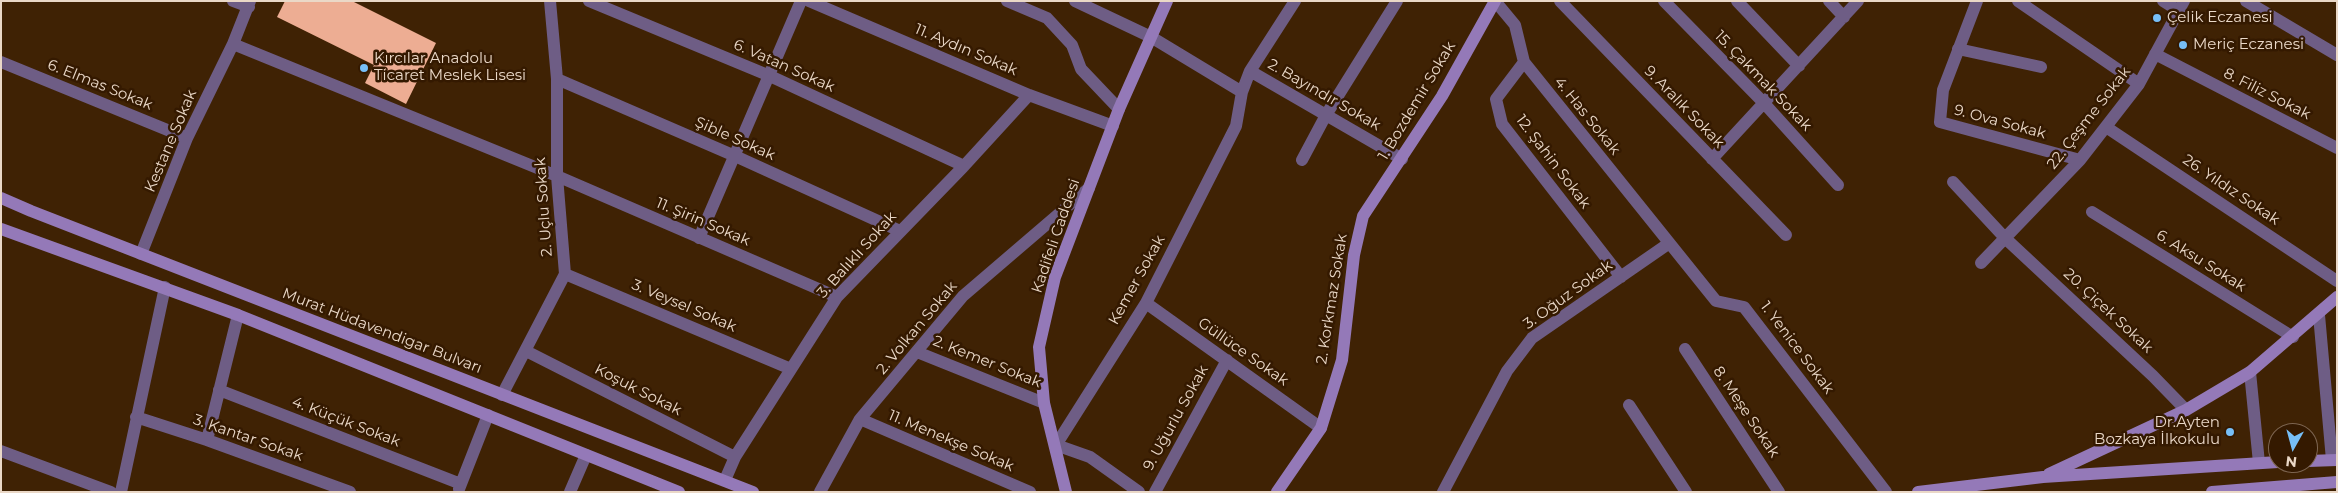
<!DOCTYPE html>
<meta charset="utf-8">
<style>
body{margin:0}
#map{position:relative;width:2338px;height:493px;overflow:hidden;background:#3f2204;font-family:Montserrat,sans-serif}
canvas{display:block}
.frame{position:absolute;inset:0;border:2px solid #ead8c7;pointer-events:none}
.north{position:absolute;left:2268px;top:423px;width:50px;height:50px;box-sizing:border-box;background:#341900;border:1px solid #7d6550;border-radius:50%;rotate:187deg;font-size:14px;font-weight:700;line-height:20px;text-align:center;color:#ead8c7}
.north::after{content:'';display:block;margin:auto;width:18px;height:22px;background:#77bff7;clip-path:polygon(50% 0,100% 100%,50% 72%,0 100%)}
</style>
<div id="map">
<canvas width="2338" height="493"></canvas>
<div class="frame"></div>
<div class="north">N</div>
</div>
<script>
const ctx = document.querySelector('canvas').getContext('2d');
ctx.lineJoin = 'round';
function paint(path, color) {
  ctx.fillStyle = color;
  ctx.fill(path, 'evenodd');
}
function shape(rows) {
  const path = new Path2D();
  for (const r of rows) {
    path.moveTo(r[0], r[1]);
    for (let i = 2; i < r.length; i += 2) path.lineTo(r[i], r[i + 1]);
  }
  return path;
}
function stroke(path, color, width, dash) {
  ctx.strokeStyle = color;
  ctx.lineWidth = width;
  ctx.lineCap = dash ? 'butt' : 'round';
  ctx.setLineDash(dash || []);
  ctx.stroke(path);
}
function write(font, color, halo, rows, align = 'center') {
  ctx.font = font + ' Montserrat,sans-serif';
  ctx.lineWidth = 5;
  ctx.setLineDash([]);
  ctx.textBaseline = 'middle';
  ctx.strokeStyle = halo;
  ctx.fillStyle = color;
  for (const [text, x, y, turn = 0] of rows) {
    ctx.save();
    ctx.translate(x, y);
    ctx.rotate((+turn || 0) * Math.PI / 180);
    ctx.textAlign = isNaN(turn) ? turn : align;
    if (halo) ctx.strokeText(text, 0, 0);
    ctx.fillText(text, 0, 0);
    ctx.restore();
  }
}
const building = shape([
 [285,1,352,1,436,43,406,104,365,83,374,65,277,17]
]);
const street = shape([
 [233,1,249,7],
 [250,1,233,44,557,176,837,297],
 [589,1,770,76,964,166],
 [809,1,1029,95,1113,126],
 [1007,1,1047,18,1072,45,1081,69,1119,109],
 [1075,1,1151,37,1242,92],
 [1295,1,1250,71,1402,159],
 [1495,1,1515,25,1524,62,1716,301,1744,307,1886,492],
 [1560,1,1786,235],
 [1664,1,1763,102,1838,185],
 [1737,1,1799,66],
 [1829,1,1844,17],
 [1977,1,1943,90,1940,122,2080,160],
 [2018,1,2139,84],
 [2163,1,2179,11],
 [2246,1,2337,55],
 [1958,49,2041,67],
 [2155,54,2337,148],
 [1,62,187,138],
 [1524,62,1496,99,1502,124,1621,277],
 [557,79,735,156,900,231],
 [2106,127,2337,281],
 [1712,159,1858,1],
 [1302,160,1326,115,1397,1],
 [1953,182,2005,238,2153,376,2186,410],
 [2092,212,2293,337],
 [699,238,801,1],
 [141,254,187,138,233,44],
 [1981,263,2080,160,2139,84,2184,1],
 [565,274,791,369],
 [1146,303,1321,428],
 [2319,315,2332,460],
 [1685,349,1779,492],
 [526,351,735,457],
 [917,352,1044,403],
 [2250,372,2259,463],
 [219,390,461,484],
 [502,395,565,274,557,176,557,79,550,1],
 [1629,405,1686,492],
 [136,417,207,440,350,492],
 [860,419,1030,492],
 [207,440,238,315],
 [1,451,111,492],
 [725,480,735,457,837,297,964,166,1029,95],
 [459,489,488,415],
 [121,492,165,287],
 [570,492,586,455],
 [820,492,860,419,963,296,1089,188],
 [1139,492,1090,457,1056,445,1146,303,1236,126,1242,92,1250,71],
 [1155,492,1227,360],
 [1443,492,1507,371,1532,338,1668,244]
]);
const secondary = shape([
 [1,198,31,211,753,492],
 [1,229,238,315,679,492],
 [2308,461,2337,460],
 [2049,474,2186,410,2250,372,2337,297],
 [1066,492,1044,403,1039,347,1055,277,1119,109,1167,1],
 [1277,492,1321,428,1342,360,1354,255,1363,216,1442,96,1495,1],
 [1918,492,2043,477,2278,462],
 [2212,492,2337,482]
]);
const markers = [
 [2157,18,5,"#77bff7"],
 [2183,45,5,"#77bff7"],
 [364,68,5,"#77bff7"],
 [2230,432,5,"#77bff7"]
];
const poiNames = [
 ["Çelik Eczanesi",2167,18],
 ["Meriç Eczanesi",2193,45],
 ["Kırcılar Anadolu",374,59],
 ["Ticaret Meslek Lisesi",374,76],
 ["Dr.Ayten",2220,423,"right"],
 ["Bozkaya İlkokulu",2220,440,"right"]
];
const streetNames = [
 ["11. Aydın Sokak",966,50,23],
 ["6. Vatan Sokak",784,66,24],
 ["15. Çakmak Sokak",1763,81,46],
 ["6. Elmas Sokak",100,85,22],
 ["8. Filiz Sokak",2267,94,27],
 ["2. Bayındır Sokak",1324,95,30],
 ["1. Bozdemir Sokak",1417,101,-59],
 ["9. Aralık Sokak",1684,107,46],
 ["4. Has Sokak",1587,116,51],
 ["22. Çeşme Sokak",2089,118,-52],
 ["9. Ova Sokak",2000,122,15],
 ["Şible Sokak",735,139,24],
 ["Kestane Sokak",171,141,-67],
 ["12. Şahin Sokak",1553,162,53],
 ["26. Yıldız Sokak",2231,190,34],
 ["2. Uçlu Sokak",544,207,-94],
 ["11. Şirin Sokak",703,222,23],
 ["Kadifeli Caddesi",1056,236,-71],
 ["3. Balıklı Sokak",857,255,-48],
 ["6. Aksu Sokak",2201,261,32],
 ["Kemer Sokak",1137,280,-61],
 ["3. Oğuz Sokak",1568,295,-36],
 ["2. Korkmaz Sokak",1332,299,-81],
 ["3. Veysel Sokak",684,306,23],
 ["20. Çiçek Sokak",2108,311,43],
 ["2. Volkan Sokak",917,328,-50],
 ["Murat Hüdavendigar Bulvarı",382,331,21],
 ["1. Yenice Sokak",1797,348,53],
 ["Güllüce Sokak",1243,352,35],
 ["2. Kemer Sokak",987,362,22],
 ["Koşuk Sokak",638,390,27],
 ["8. Meşe Sokak",1746,412,56],
 ["9. Uğurlu Sokak",1176,418,-61],
 ["4. Küçük Sokak",346,422,21],
 ["3. Kantar Sokak",248,438,19],
 ["11. Menekşe Sokak",951,441,23]
];
paint(building, '#edad93');
stroke(street, '#6e5d85', 12);
stroke(secondary, '#9479b8', 12);
for (const [x, y, r, color] of markers) {
  const dot = new Path2D();
  dot.arc(x, y, r, 0, 2 * Math.PI);
  ctx.fillStyle = color;
  ctx.fill(dot);
  stroke(dot, '#341900', 2);
}
write('15px', '#ead8c7', '#341900', poiNames, 'left');
write('15px', '#ead8c7', '#341900', streetNames);
</script>
